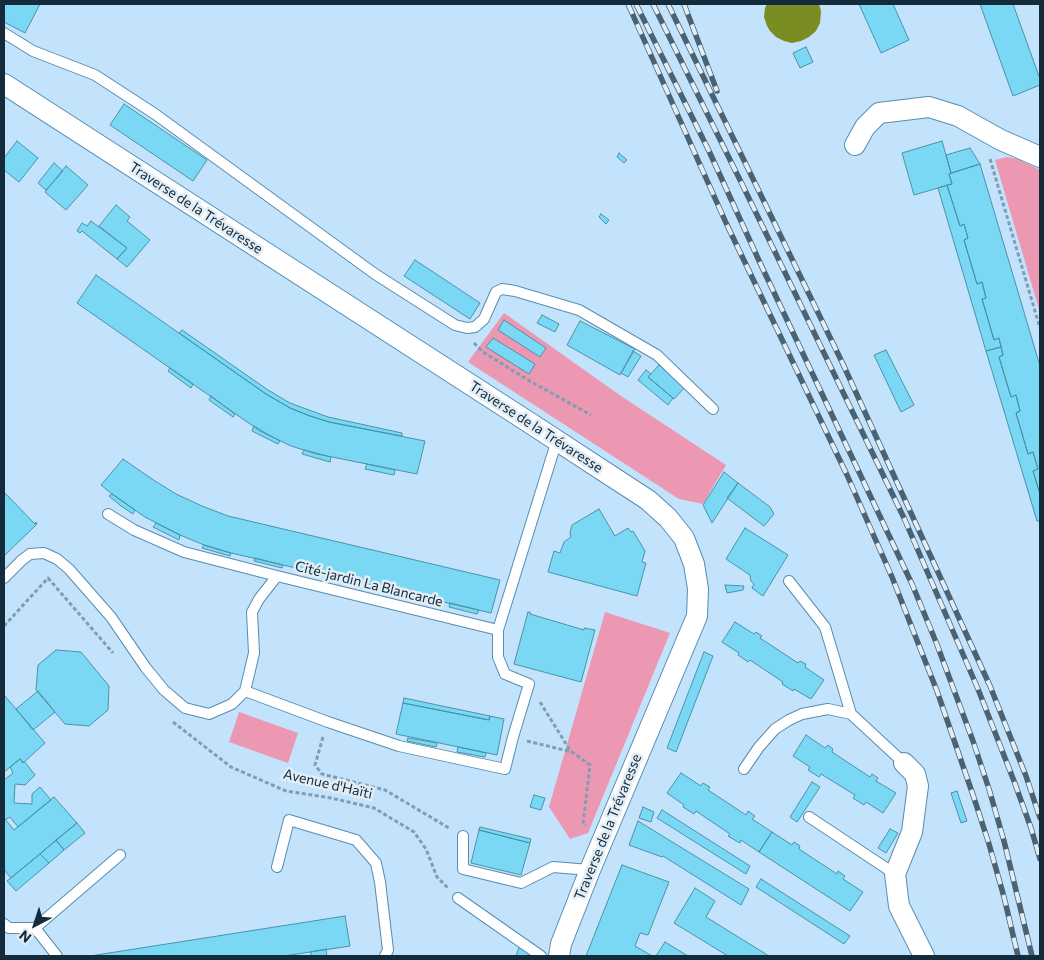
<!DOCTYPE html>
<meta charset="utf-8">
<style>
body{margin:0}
#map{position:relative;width:1044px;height:960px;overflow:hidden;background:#c2e3fb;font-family:Commissioner,sans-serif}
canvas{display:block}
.frame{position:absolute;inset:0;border:5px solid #142b3b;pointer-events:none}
.north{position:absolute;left:10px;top:900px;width:50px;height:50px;-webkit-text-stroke:4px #e2edf5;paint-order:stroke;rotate:220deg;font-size:14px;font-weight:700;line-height:20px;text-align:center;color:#142b3b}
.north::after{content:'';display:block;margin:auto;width:18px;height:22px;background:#142b3b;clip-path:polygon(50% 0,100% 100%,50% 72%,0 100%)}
</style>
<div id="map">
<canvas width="1044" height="960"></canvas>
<div class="frame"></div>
<div class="north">N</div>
</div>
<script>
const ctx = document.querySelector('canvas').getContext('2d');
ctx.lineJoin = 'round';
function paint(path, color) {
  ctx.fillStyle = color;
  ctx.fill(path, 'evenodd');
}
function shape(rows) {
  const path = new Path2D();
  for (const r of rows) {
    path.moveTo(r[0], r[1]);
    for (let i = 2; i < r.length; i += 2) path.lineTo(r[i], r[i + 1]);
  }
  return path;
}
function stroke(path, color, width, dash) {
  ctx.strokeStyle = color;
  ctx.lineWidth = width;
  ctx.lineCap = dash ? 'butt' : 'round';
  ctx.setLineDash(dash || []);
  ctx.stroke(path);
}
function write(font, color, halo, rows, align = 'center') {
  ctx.font = font + ' Commissioner,sans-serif';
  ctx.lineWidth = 5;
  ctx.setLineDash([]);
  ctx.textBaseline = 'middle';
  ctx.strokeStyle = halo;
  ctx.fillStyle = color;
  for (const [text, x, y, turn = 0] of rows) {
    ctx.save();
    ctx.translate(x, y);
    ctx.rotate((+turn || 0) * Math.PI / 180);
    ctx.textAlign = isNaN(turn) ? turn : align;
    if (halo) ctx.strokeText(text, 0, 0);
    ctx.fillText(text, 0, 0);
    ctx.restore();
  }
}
const green = shape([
 [1007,157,1018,159,1040,170,1040,313,995,160],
 [504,313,621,396,726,465,703,504,679,499,468,362],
 [605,612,670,633,588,833,570,839,549,807],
 [239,712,298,733,288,763,229,742]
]);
const water = shape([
 [767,4,819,4,821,11,820,23,816,31,809,37,801,41,792,43,784,41,776,37,770,31,767,26,764,17,765,8]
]);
const building = shape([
 [4,4,40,4,25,33,4,22,4,4],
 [859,4,893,4,909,40,881,53,859,4],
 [980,4,1013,4,1040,79,1040,85,1013,96,980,4],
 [806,47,813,62,800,68,793,53,806,47],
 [124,104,207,160,193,181,110,125,124,104],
 [17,141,38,158,19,182,4,170,4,158,17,141],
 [942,141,951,173,949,174,952,184,914,195,902,153,942,141],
 [970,148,980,164,951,173,946,155,970,148],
 [619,153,627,160,624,163,617,157,619,153],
 [54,163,63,171,46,190,38,183,54,163],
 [980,164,1040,366,1040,494,1033,471,1038,469,1033,452,1028,454,1016,413,1020,411,1016,395,1011,397,999,357,1003,355,999,338,994,340,982,299,986,298,982,282,977,284,964,240,968,238,964,224,960,226,947,185,952,184,949,174,980,164],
 [66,166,88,185,66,210,45,192,66,166],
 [947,185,960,226,964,224,968,238,964,240,977,284,982,282,986,298,982,299,994,340,999,338,1001,347,986,351,938,188,947,185],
 [116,205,130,217,127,221,150,240,127,267,117,259,127,248,99,226,116,205],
 [601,214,609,220,606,224,599,217,601,214],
 [91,221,127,248,117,259,82,231,80,233,77,231,82,223,87,226,91,221],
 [415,260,480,303,470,319,404,276,415,260],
 [96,275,266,394,290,408,310,416,329,422,425,441,417,474,317,454,291,446,260,431,77,303,96,275],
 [542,315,559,324,555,332,537,323,542,315],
 [504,320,546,348,540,357,498,330,504,320],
 [580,321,635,349,620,375,567,345,580,321],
 [182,330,268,390,290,403,328,417,402,433,402,436,329,422,310,416,290,408,266,394,179,333,182,330],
 [493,338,535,364,529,374,486,347,493,338],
 [1001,347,1003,355,999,357,1011,397,1016,395,1020,411,1016,413,1028,454,1033,452,1038,469,1033,471,1040,494,1040,521,1037,521,986,351,1001,347],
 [886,350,914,405,901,412,874,355,886,350],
 [633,351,641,356,628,377,621,373,633,351],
 [659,365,685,387,674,399,648,377,659,365],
 [170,368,193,384,191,388,168,371,170,368],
 [646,370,651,374,648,377,673,398,668,405,638,380,646,370],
 [211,396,235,414,233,417,209,400,211,396],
 [254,426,267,434,280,441,278,444,252,431,254,426],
 [304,450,331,457,330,462,302,454,304,450],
 [123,459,152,479,176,494,202,506,228,516,500,580,491,613,231,553,204,545,180,535,145,517,112,494,101,485,123,459],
 [367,464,395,470,394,475,365,469,367,464],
 [724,472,738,483,712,523,703,505,724,472],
 [738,483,770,507,774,514,764,526,727,498,738,483],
 [4,492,35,524,36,522,37,524,4,556,4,492],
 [112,494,135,510,133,514,121,506,109,496,112,494],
 [599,509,615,536,628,528,631,532,633,531,645,551,642,562,646,563,637,596,548,572,554,551,560,553,564,542,571,537,570,533,572,525,599,509],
 [156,523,180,535,179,540,153,527,156,523],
 [745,528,788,555,763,596,752,588,754,584,751,581,750,575,726,559,745,528],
 [204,545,231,553,230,556,202,548,204,545],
 [255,558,283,565,282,568,254,561,255,558],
 [725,585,744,586,743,590,727,593,725,585],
 [401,592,429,599,428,603,400,596,401,592],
 [450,603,479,610,477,614,449,607,450,603],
 [528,612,531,613,530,614,584,630,584,628,595,630,581,682,514,664,528,612],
 [735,622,754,634,756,632,762,636,760,638,798,663,800,661,806,664,805,667,824,680,811,699,794,689,793,691,782,684,783,682,750,660,748,662,738,655,739,653,722,642,735,622],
 [56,650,81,652,109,686,108,710,89,726,65,724,36,690,38,665,56,650],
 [704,652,713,656,676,752,667,748,704,652],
 [38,691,55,712,33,730,16,709,38,691],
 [4,695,45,743,23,763,20,759,4,772,4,695],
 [404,698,490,716,489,720,403,703,404,698],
 [403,703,489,720,490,716,504,719,497,755,396,734,403,703],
 [806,735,825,748,828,745,833,749,832,752,870,777,872,774,878,778,876,781,896,793,883,813,866,802,864,805,853,798,855,795,821,774,819,777,808,770,810,767,793,756,806,735],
 [408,738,437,743,436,747,407,741,408,738],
 [458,747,486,753,485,757,457,752,458,747],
 [20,759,23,763,24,761,35,775,25,785,15,784,14,803,32,804,32,794,40,787,51,800,18,827,10,817,5,820,4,818,4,780,13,773,10,767,20,759],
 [681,773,701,786,703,783,710,787,708,790,746,815,748,811,755,816,752,819,772,832,759,852,741,840,740,843,728,836,730,834,696,811,694,814,683,807,684,805,667,793,681,773],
 [812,782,820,787,797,822,790,817,812,782],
 [957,791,967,821,961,823,951,793,957,791],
 [534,795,545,798,541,810,530,807,534,795],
 [54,797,77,823,11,878,4,870,4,818,14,830,54,797],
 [643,807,654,812,651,822,639,818,643,807],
 [662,810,750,866,746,874,657,818,662,810],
 [638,821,749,889,741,905,663,856,662,857,629,845,638,821],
 [77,823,85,833,64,850,56,840,77,823],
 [480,827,531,839,530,843,479,830,480,827],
 [890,829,898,833,886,853,878,848,890,829],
 [479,830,530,843,521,875,471,863,479,830],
 [772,832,792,845,794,842,800,846,799,849,837,874,838,871,845,876,843,879,863,892,850,911,759,852,772,832],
 [56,840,64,850,49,863,40,854,56,840],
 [40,854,49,863,16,891,7,881,40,854],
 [622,865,669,882,648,935,640,933,635,946,652,956,586,956,622,865],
 [761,879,850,936,844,944,756,887,761,879],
 [695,888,715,901,706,917,769,956,728,956,674,923,695,888],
 [345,916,350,946,284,956,90,956,345,916],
 [665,942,688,956,656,956,665,942],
 [520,945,533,956,516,956,520,945],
 [326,949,327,956,312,956,310,952,326,949]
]);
const path = shape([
 [990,159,1040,328],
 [474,343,483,352,528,380,591,415],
 [4,626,48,578,113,653],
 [540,702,571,752],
 [173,722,231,767,286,791,331,798,374,808,414,832,426,849,437,877,448,888],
 [323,737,315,765,322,774,385,790,449,828],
 [527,741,572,752,590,765,583,824,586,825]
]);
const service = shape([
 [4,33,33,51,95,75,155,114,375,274,455,325,467,328,475,327,484,319,496,292,502,289,515,291,579,310,657,355,713,409],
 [108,514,134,530,184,552,277,576],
 [4,578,22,560,30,554,44,553,57,559,69,569,111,617,146,668,164,690,185,708,209,714,232,704,245,691,254,653,252,612,259,599,277,576,498,630,557,440],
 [789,581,825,627,851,714,904,763],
 [245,691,328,722,399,746,505,769,513,737,529,684,505,674,498,657,498,630],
 [744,769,759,747,775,729,789,720,802,714,828,709,851,714],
 [809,817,895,874],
 [463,836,463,869,521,883,553,867,590,870],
 [277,867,289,820,356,840,376,863,380,882,388,950,385,956],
 [458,898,541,956],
 [4,924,9,928,35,928,57,956],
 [35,928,120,855]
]);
const minor = shape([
 [4,84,530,423,648,500,668,518,684,538,694,564,698,589,697,616,590,870,561,944,559,956],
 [855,145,865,127,879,113,929,107,958,116,1001,140,1040,157],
 [904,763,915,774,918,786,912,832,895,874,899,906,924,956]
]);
const rail = shape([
 [628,4,727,225,847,475,892,577,937,691,973,795,989,844,1004,897,1018,956],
 [636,4,709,151,761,265,912,584,936,642,973,741,989,789,1004,841,1032,956],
 [653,4,742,184,904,518,978,689,1014,781,1031,828,1040,859],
 [668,4,842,362,990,686,1026,776,1040,818],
 [684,4,717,91]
]);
const streetNames = [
 ["Traverse de la Trévaresse",196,208,33],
 ["Traverse de la Trévaresse",536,427,33],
 ["Cité-jardin La Blancarde",369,584,14],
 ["Avenue d'Haïti",328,784,13],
 ["Traverse de la Trévaresse",608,827,-68]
];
paint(green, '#ed98b3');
paint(water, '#7a8d23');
paint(building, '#7ad8f4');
stroke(building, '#4893a9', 1);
stroke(service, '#568db2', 12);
stroke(minor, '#568db2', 22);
stroke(path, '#809db2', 3, [4, 2.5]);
stroke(service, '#fff', 10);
stroke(minor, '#fff', 20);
stroke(rail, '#496375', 5.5);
stroke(rail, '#e2edf5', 4, [11]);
write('14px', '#142b3b', '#e2edf5', streetNames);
</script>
